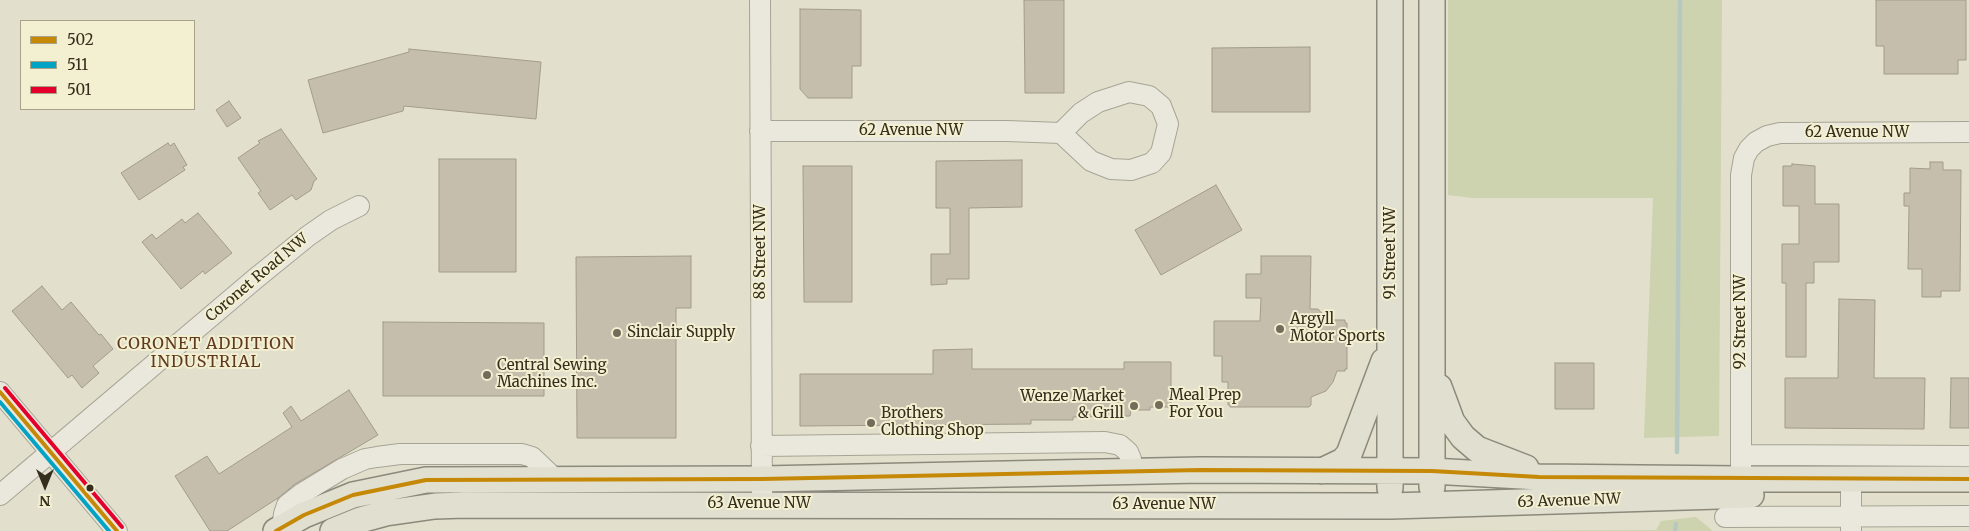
<!DOCTYPE html>
<style>
body{margin:0}
#map{position:relative;width:1969px;height:531px;overflow:hidden;background:#e2e0cc;font-family:Merriweather,serif}
canvas{display:block}
.legend{position:absolute;left:20px;top:20px;width:175px;height:90px;box-sizing:border-box;background:#f3f0d1;border:1px solid #a7a289;margin:0;padding:6px 9px;list-style:none;font-size:15px;color:#352d1d}
.legend li{display:flex;align-items:center;gap:10px;height:25px}
.legend b{width:25px;border:1px solid #a7a289}
.north{position:absolute;left:20px;top:461px;width:50px;height:50px;-webkit-text-stroke:4px #f3f0d1;paint-order:stroke;rotate:180deg;font-size:14px;font-weight:700;line-height:20px;text-align:center;color:#352d1d}
.north::after{content:'';display:block;margin:auto;width:18px;height:22px;background:#352d1d;clip-path:polygon(50% 0,100% 100%,50% 72%,0 100%)}
</style>
<div id="map">
<canvas width="1969" height="531"></canvas>
<ul class="legend">
<li><b style="height:6px;background:#c68807"></b>502</li>
<li><b style="height:6px;background:#03a3c5"></b>511</li>
<li><b style="height:6px;background:#e4002b"></b>501</li>
</ul>
<div class="north">N</div>
</div>
<script>
const ctx = document.querySelector('canvas').getContext('2d');
ctx.lineJoin = 'round';
function paint(path, color) {
  ctx.fillStyle = color;
  ctx.fill(path, 'evenodd');
}
function shape(rows) {
  const path = new Path2D();
  for (const r of rows) {
    path.moveTo(r[0], r[1]);
    for (let i = 2; i < r.length; i += 2) path.lineTo(r[i], r[i + 1]);
  }
  return path;
}
function stroke(path, color, width, dash) {
  ctx.strokeStyle = color;
  ctx.lineWidth = width;
  ctx.lineCap = dash ? 'butt' : 'round';
  ctx.setLineDash(dash || []);
  ctx.stroke(path);
}
function write(font, color, halo, rows, align = 'center') {
  ctx.font = font + ' Merriweather,serif';
  ctx.lineWidth = 4;
  ctx.setLineDash([]);
  ctx.textBaseline = 'middle';
  ctx.strokeStyle = halo;
  ctx.fillStyle = color;
  for (const [text, x, y, turn = 0] of rows) {
    ctx.save();
    ctx.translate(x, y);
    ctx.rotate((+turn || 0) * Math.PI / 180);
    ctx.textAlign = isNaN(turn) ? turn : align;
    if (halo) ctx.strokeText(text, 0, 0);
    ctx.fillText(text, 0, 0);
    ctx.restore();
  }
}
const green = shape([
 [1448,0,1722,0,1719,436,1644,438,1653,198,1472,198,1448,195],
 [1696,517,1713,531,1383,531,1656,530,1661,521]
]);
const stream = shape([
 [1677,452,1680,0],
 [1675,531,1676,524]
]);
const building = shape([
 [1024,0,1064,0,1064,93,1025,93,1024,0],
 [1876,0,1966,0,1966,60,1958,60,1958,74,1884,74,1884,46,1876,46,1876,0],
 [800,9,861,10,861,66,852,66,852,98,808,98,800,89,800,9],
 [1310,47,1310,112,1212,112,1212,48,1310,47],
 [409,49,541,62,536,119,404,106,403,111,323,133,308,80,409,52,409,49],
 [229,101,241,118,227,127,216,110,229,101],
 [281,129,317,179,314,181,311,190,296,200,292,195,270,210,258,193,261,191,238,158,260,143,258,141,281,129],
 [168,143,170,146,174,143,187,165,183,167,185,170,139,200,121,173,168,143],
 [439,159,516,159,516,272,439,272,439,159],
 [1022,160,1022,207,969,208,969,279,947,279,947,284,931,285,931,254,950,254,950,208,936,208,936,161,1022,160],
 [1930,162,1943,162,1943,170,1961,170,1960,291,1941,291,1941,297,1922,297,1922,269,1908,269,1909,206,1904,206,1904,193,1910,193,1910,168,1930,169,1930,162],
 [1792,164,1815,166,1815,204,1839,204,1839,262,1814,262,1814,283,1806,283,1806,357,1786,357,1786,283,1782,283,1782,244,1799,244,1799,206,1783,206,1783,166,1792,166,1792,164],
 [803,166,852,166,852,302,804,302,803,166],
 [1216,185,1242,230,1161,275,1135,230,1216,185],
 [198,213,232,253,205,274,203,271,181,289,142,242,152,234,156,239,182,219,185,223,198,213],
 [691,256,691,308,676,308,676,438,577,438,576,257,691,256],
 [1261,256,1311,256,1310,309,1318,309,1328,320,1345,320,1345,323,1347,323,1347,369,1345,369,1345,371,1337,371,1333,382,1326,391,1311,397,1311,405,1309,407,1230,407,1230,405,1228,405,1228,382,1222,382,1222,356,1214,356,1214,321,1260,321,1261,298,1246,298,1246,274,1261,274,1261,256],
 [42,286,62,310,71,302,99,335,101,334,113,349,93,366,99,373,82,388,72,375,68,378,12,311,42,286],
 [1839,299,1875,300,1874,378,1925,378,1924,429,1785,428,1785,378,1838,378,1839,299],
 [383,322,544,323,544,396,383,396,383,322],
 [972,349,972,369,1124,369,1124,362,1171,362,1171,407,1150,407,1150,410,1131,410,1130,416,1073,417,1073,420,1031,420,1031,424,800,426,800,374,933,374,933,350,972,349],
 [1555,363,1594,363,1594,409,1555,409,1555,363],
 [1951,378,1969,378,1969,428,1950,428,1951,378],
 [349,390,378,435,295,484,278,498,227,531,210,531,175,476,207,456,219,474,292,427,283,413,291,406,301,421,349,390]
]);
const minor = shape([
 [760,0,762,504],
 [760,131,1007,131,1061,133,1081,113,1098,102,1129,92,1149,96,1161,106,1168,124,1161,153,1152,163,1131,170,1111,169,1091,161,1061,133],
 [0,392,117,531],
 [761,446,1105,442,1120,445,1128,452,1131,459,1130,472],
 [1741,455,1969,456],
 [1851,479,1851,531],
 [1741,494,1741,175,1744,158,1749,149,1756,142,1767,136,1780,133,1969,132],
 [0,495,255,279,308,236,331,220,359,206],
 [1725,517,1969,516],
 [282,528,284,514,287,505,301,494,342,469,365,459,377,457,400,454,522,454,532,457,554,478]
]);
const major = shape([
 [1390,0,1390,488],
 [1432,0,1432,487],
 [1439,387,1452,422,1463,437,1477,449,1526,468],
 [1322,471,1343,461,1349,454,1384,361],
 [276,531,304,515,353,495,426,480,762,479,1200,470,1432,471,1539,477,1741,479,1969,479],
 [333,531,360,520,386,513,435,506,465,505,1391,506,1751,495]
]);
const bus1 = shape([
 [0,392,117,531],
 [276,531,304,515,353,495,426,480,762,479,1200,470,1432,471,1539,477,1969,479]
]);
const bus2 = shape([
 [0,402,109,531]
]);
const bus3 = shape([
 [5,388,122,527]
]);
const markers = [
 [1280,329,5,"#726c5a"],
 [617,333,5,"#726c5a"],
 [487,375,5,"#726c5a"],
 [1159,405,5,"#726c5a"],
 [1134,406,5,"#726c5a"],
 [871,423,5,"#726c5a"],
 [90,488,4.5,"#352d1d"]
];
const streetNames = [
 ["62 Avenue NW",911,131],
 ["62 Avenue NW",1857,133],
 ["88 Street NW",761,252,-90],
 ["91 Street NW",1391,253,-90],
 ["Coronet Road NW",257,278,-40],
 ["92 Street NW",1741,322,-90],
 ["63 Avenue NW",1569,501,-2],
 ["63 Avenue NW",759,504],
 ["63 Avenue NW",1164,505]
];
const poiNames = [
 ["Argyll",1290,320],
 ["Motor Sports",1290,337],
 ["Sinclair Supply",627,333],
 ["Central Sewing",497,366],
 ["Machines Inc.",497,383],
 ["Meal Prep",1169,396],
 ["For You",1169,413],
 ["Wenze Market",1124,397,"right"],
 ["& Grill",1124,414,"right"],
 ["Brothers",881,414],
 ["Clothing Shop",881,431]
];
const neighbourhoodNames = [
 ["CORONET ADDITION",206,344],
 ["INDUSTRIAL",206,362]
];
paint(green, '#ccd3ae');
stroke(stream, '#b7c8c0', 4.5);
paint(building, '#c5bead');
stroke(building, '#a29b8b', 1);
stroke(minor, '#a7a495', 22);
stroke(major, '#8c897c', 28);
stroke(minor, '#eae8dc', 20);
stroke(major, '#e1dfcf', 25);
stroke(bus1, '#c68807', 4);
stroke(bus2, '#03a3c5', 4);
stroke(bus3, '#e4002b', 4);
for (const [x, y, r, color] of markers) {
  const dot = new Path2D();
  dot.arc(x, y, r, 0, 2 * Math.PI);
  ctx.fillStyle = color;
  ctx.fill(dot);
  stroke(dot, '#f3f0d1', 2);
}
write('15px', '#352d1d', '#f3f0d1', streetNames);
write('15px', '#352d1d', '#f3f0d1', poiNames, 'left');
ctx.letterSpacing = '1px';
write('16px', '#5f381f', '#f3f0d1', neighbourhoodNames);
ctx.letterSpacing = '0px';
</script>
